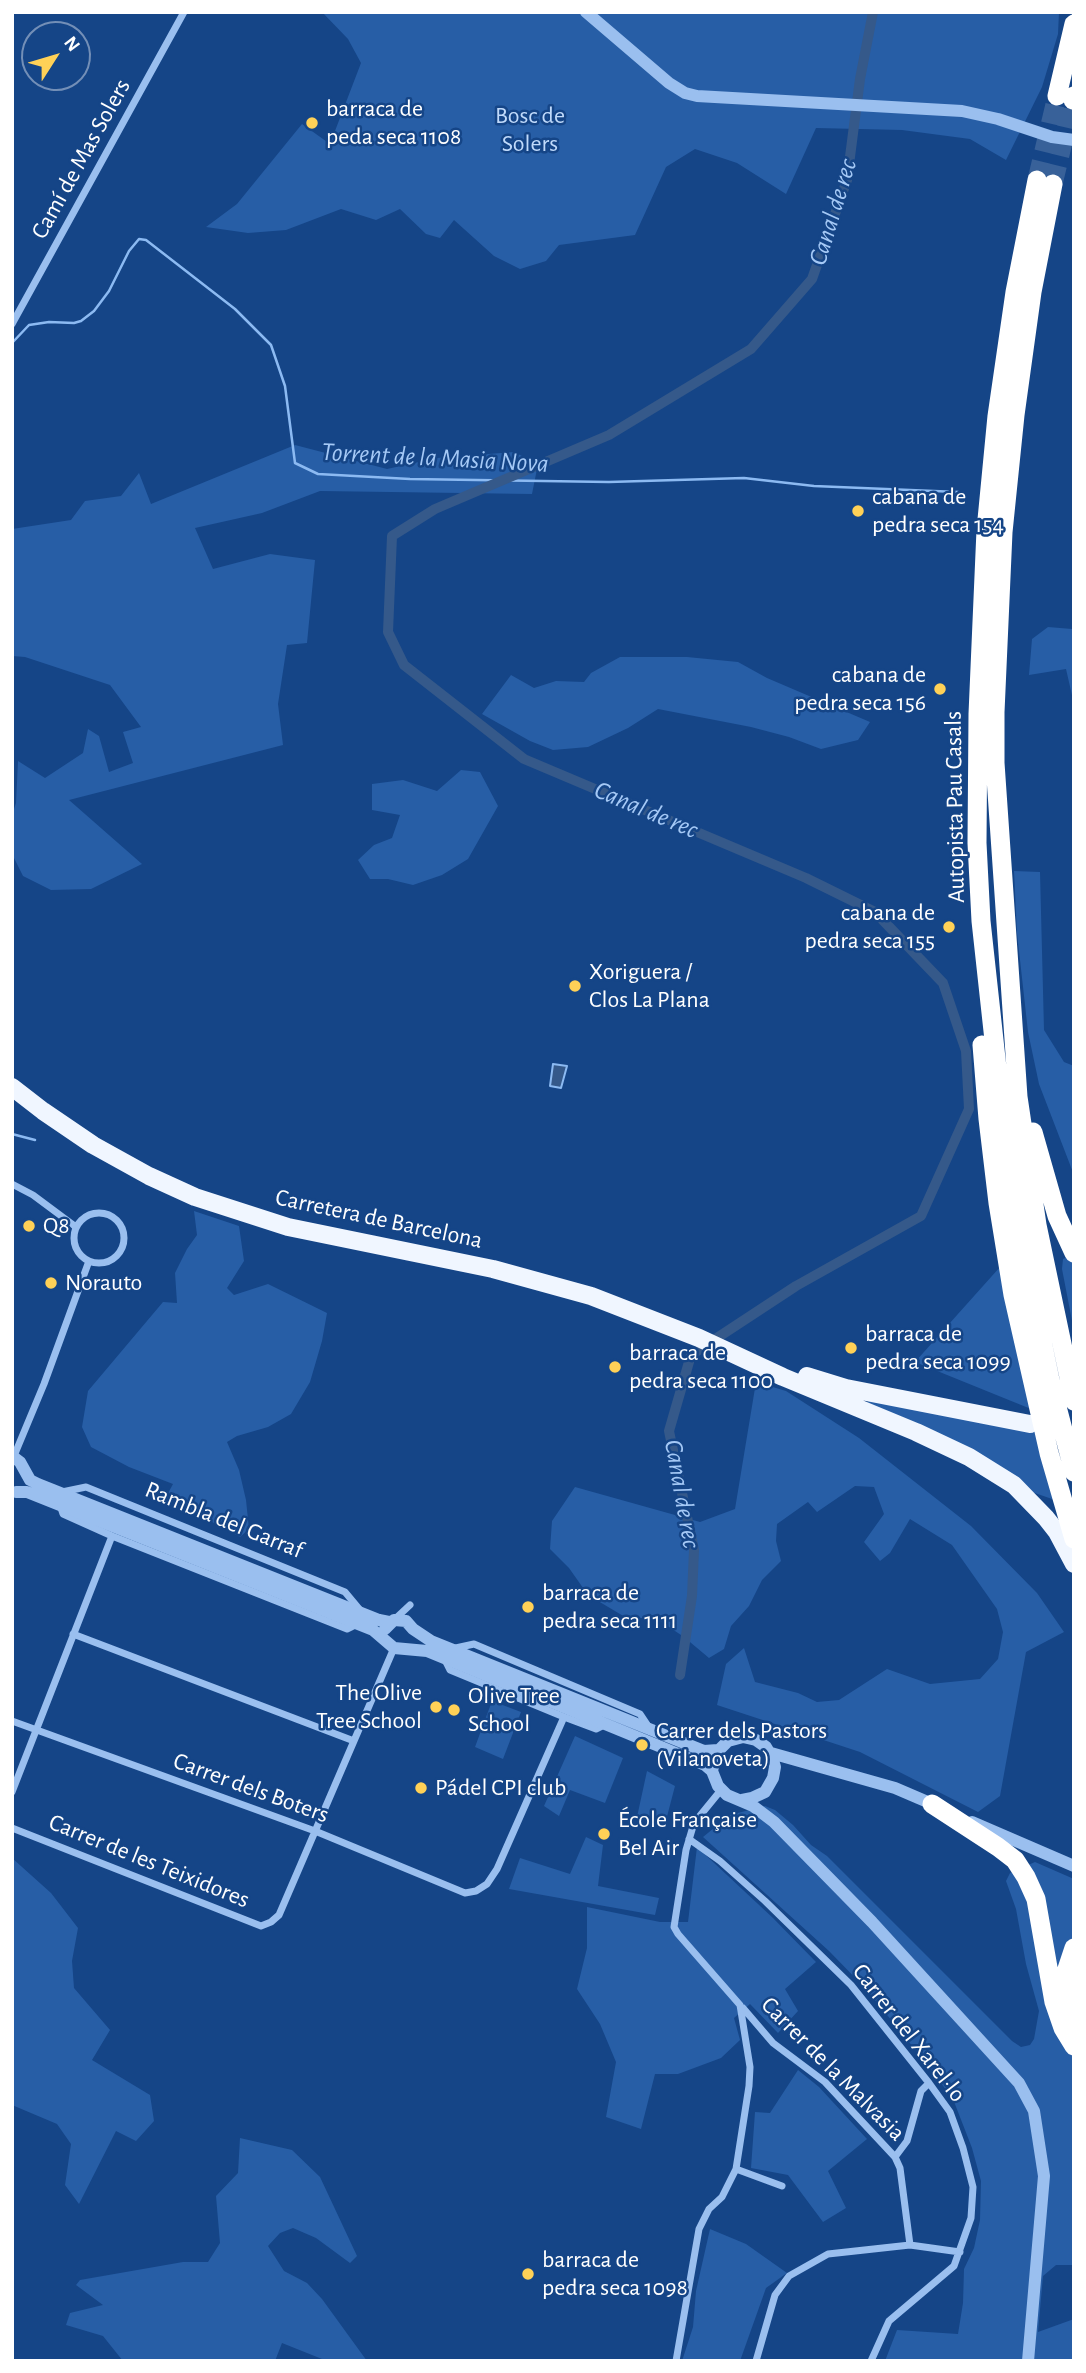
<!DOCTYPE html>
<meta charset="utf-8">
<style>
body{margin:0}
#map{position:relative;width:1086px;height:2373px;overflow:hidden;background:#154587;font-family:"Alegreya Sans",sans-serif}
canvas{display:block}
.frame{position:absolute;inset:0;border:14px solid #fff;pointer-events:none}
.north{position:absolute;left:21px;top:21px;width:70px;height:70px;box-sizing:border-box;background:#154587;border:2px solid #738fb7;border-radius:50%;rotate:53deg;font-size:19px;font-weight:700;line-height:28px;text-align:center;color:#fff}
.north::after{content:'';display:block;margin:auto;width:24px;height:32px;background:#ffd157;clip-path:polygon(50% 0,100% 100%,50% 72%,0 100%)}
</style>
<div id="map">
<canvas width="1086" height="2373"></canvas>
<div class="frame"></div>
<div class="north">N</div>
</div>
<script>
const ctx = document.querySelector('canvas').getContext('2d');
ctx.lineJoin = 'round';
function paint(path, color) {
  ctx.fillStyle = color;
  ctx.fill(path, 'evenodd');
}
function shape(rows) {
  const path = new Path2D();
  for (const r of rows) {
    if (r.length === 3) {
      path.moveTo(r[0] + r[2], r[1]);
      path.arc(r[0], r[1], r[2], 0, 2 * Math.PI);
      continue;
    }
    path.moveTo(r[0], r[1]);
    for (let i = 2; i < r.length; i += 2) path.lineTo(r[i], r[i + 1]);
  }
  return path;
}
function stroke(path, color, width, dash) {
  ctx.strokeStyle = color;
  ctx.lineWidth = width;
  ctx.lineCap = dash ? 'butt' : 'round';
  ctx.setLineDash(dash || []);
  ctx.stroke(path);
}
function write(font, color, halo, rows, align = 'center') {
  ctx.font = font + ' "Alegreya Sans",sans-serif';
  ctx.lineWidth = 5;
  ctx.setLineDash([]);
  ctx.textBaseline = 'middle';
  ctx.strokeStyle = halo;
  ctx.fillStyle = color;
  for (const [text, x, y, turn = 0] of rows) {
    ctx.save();
    ctx.translate(x, y);
    ctx.rotate((+turn || 0) * Math.PI / 180);
    ctx.textAlign = isNaN(turn) ? turn : align;
    if (halo) ctx.strokeText(text, 0, 0);
    ctx.fillText(text, 0, 0);
    ctx.restore();
  }
}
const green = shape([
 [322,12,1059,12,1058,34,1042,87,1006,160,970,139,902,130,816,128,786,194,737,163,695,149,666,167,635,235,559,245,546,261,520,269,494,256,454,220,440,238,426,234,400,209,376,220,341,209,286,230,248,233,206,227,237,204,302,124,330,144,361,63,348,39],
 [295,445,387,469,437,458,514,452,538,464,532,494,320,491,262,513,195,528,213,569,270,554,315,560,307,643,287,645,278,704,283,745,69,800,142,864,91,889,51,890,23,876,12,854,12,815,16,803,18,761,45,778,83,753,88,729,99,736,109,772,133,763,123,732,141,727,110,685,25,657,12,656,12,529,71,520,85,501,121,496,139,473,151,504],
 [1048,627,1072,629,1074,704,1066,669,1029,675,1032,639],
 [620,657,687,657,738,662,767,678,870,722,858,740,821,749,789,737,751,727,658,709,628,728,588,747,553,750,530,741,482,714,511,675,534,688,556,681,584,682,591,673],
 [461,770,480,772,498,806,468,859,442,875,413,885,388,879,370,879,358,860,374,845,392,838,400,815,372,810,372,784,403,780,437,791],
 [1014,871,1040,872,1044,1030,1064,1062,1074,1066,1074,1175,1039,1084,1028,1032,1017,933],
 [194,1211,239,1226,244,1261,227,1288,234,1295,268,1284,327,1313,322,1341,310,1382,291,1414,268,1427,237,1436,227,1442,239,1470,246,1500,249,1529,240,1537,166,1497,173,1484,129,1467,91,1447,82,1427,88,1391,163,1302,177,1303,175,1273,187,1249,197,1235],
 [1074,1254,1074,1331,1062,1269,1063,1259],
 [1000,1267,1031,1409,915,1362],
 [756,1382,786,1391,859,1438,971,1526,1037,1593,1064,1632,1026,1652,1000,1796,978,1812,860,1752,717,1705,726,1664,744,1648,755,1682,798,1693,817,1702,839,1700,887,1669,930,1684,980,1679,998,1659,1003,1632,997,1609,952,1545,910,1519,890,1553,880,1561,864,1542,884,1514,874,1487,855,1486,817,1512,808,1502,777,1524,776,1541,781,1561,762,1580,749,1606,731,1626,724,1649,709,1658,684,1637,657,1619,625,1617,588,1595,569,1568,550,1549,552,1521,575,1487,700,1522,735,1509],
 [872,1399,1037,1431,1055,1500,1026,1490,865,1404],
 [492,1701,521,1712,503,1759,475,1747],
 [575,1736,623,1758,605,1803,570,1790,559,1816,544,1806],
 [647,1771,675,1786,664,1828,637,1817],
 [765,1806,775,1810,793,1825,811,1845,827,1856,1012,2041,1021,2047,1030,2045,1034,2039,1039,2011,1026,1964,1016,1909,1006,1881,1010,1873,1035,1862,1074,1879,1074,2265,1056,2265,1043,2276,1038,2332,1074,2319,1074,2361,885,2361,897,2330,958,2334,963,2303,964,2269,974,2248,980,2220,981,2181,972,2148,953,2099,922,2058,866,1989,829,1951,703,1837,730,1815],
 [586,1837,603,1845,598,1886,659,1898,655,1915,509,1889,520,1858,570,1874],
 [697,1847,773,1918,816,1962,785,1989,798,2011,778,2033,750,2004,734,2018,740,2040,721,2058,678,2074,655,2074,641,2129,606,2117,616,2062,600,2024,577,1989,587,1948,587,1907,660,1922,688,1922],
 [12,1858,51,1893,78,1928,72,1961,74,1988,110,2030,92,2060,150,2095,154,2121,136,2141,116,2131,79,2204,65,2185,71,2144,57,2124,12,2105],
 [798,2070,819,2087,867,2139,828,2171,846,2208,823,2222,788,2175,751,2168,755,2112,770,2113],
 [240,2138,292,2150,320,2177,357,2256,350,2263,316,2238,293,2228,280,2233,268,2246,284,2271,307,2283,322,2299,367,2361,327,2361,282,2343,275,2361,123,2361,103,2336,66,2325,70,2313,103,2305,76,2285,80,2280,183,2262,208,2262,220,2243,216,2196,238,2173],
 [710,2229,746,2244,787,2273,766,2288,740,2361,682,2361,693,2327,696,2291]
]);
const water = shape([
 [553,1064,567,1066,561,1088,550,1086,553,1064]
]);
const stream = shape([
 [12,343,29,325,49,322,74,323,81,321,94,311,109,291,129,251,139,239,146,240,235,309,271,345,285,386,295,463,318,474,410,479,609,482,744,478,814,486,958,492],
 [12,1134,35,1140]
]);
const canal = shape([
 [680,1675,692,1596,694,1550,669,1431,691,1355,796,1286,921,1216,969,1109,966,1051,943,983,875,912,806,878,524,759,404,665,388,632,392,536,435,509,609,435,751,349,812,279,847,180,860,79,873,12]
]);
const motorwayTunnel = shape([
 [1037,180,1057,96],
 [1053,184,1073,100]
]);
const minor = shape([
 [12,324,184,12],
 [12,1184,33,1195,76,1227],
 [99,1238,25],
 [14,1456,44,1384,89,1261],
 [62,1492,86,1487,345,1592,360,1610],
 [60,1505,63,1514,112,1536,347,1629,357,1624],
 [395,1619,410,1605],
 [73,1634,354,1741],
 [451,1649,474,1644,640,1714,648,1726],
 [445,1660,450,1670,564,1717,596,1729,604,1725],
 [12,1721,315,1831,465,1893,476,1891,487,1884,497,1869,564,1717],
 [12,1792,112,1536],
 [12,1828,261,1926,271,1922,279,1915,394,1648],
 [689,1839,720,1861,765,1901,851,1985,929,2083,950,2112,963,2148,973,2187,971,2218,954,2266,889,2321,871,2361],
 [743,2008,773,2043,825,2082,895,2157,900,2168,910,2245],
 [895,2157,907,2141,921,2091,929,2083],
 [736,2169,782,2186],
 [676,2361,699,2229,709,2209,722,2197,736,2169,749,2086,750,2067,740,2005,678,1934,674,1927,686,1850,694,1823,721,1790],
 [756,2361,775,2295,789,2276,828,2254,910,2245,960,2252]
]);
const tertiary = shape([
 [586,12,669,83,685,93,697,96,962,111,998,119,1052,137,1074,140],
 [12,1456,20,1462,30,1480,38,1484,379,1620,389,1622],
 [16,1492,27,1492,373,1630,394,1648,427,1651,705,1765,712,1771],
 [385,1629,394,1620,406,1621,413,1629,431,1641,704,1751,718,1750],
 [771,1753,895,1788,937,1806],
 [742,1800,752,1798,765,1792,773,1778,775,1767,772,1757,766,1747,756,1740,743,1737,728,1741,716,1753,712,1771,718,1786,727,1795,753,1806,774,1822,872,1922,1019,2083,1034,2111,1044,2176,1028,2361],
 [972,1822,1074,1866]
]);
const trunk = shape([
 [12,1087,43,1111,93,1145,149,1176,195,1197,288,1227,493,1269,591,1296,699,1338,783,1377,916,1432,969,1457,1014,1485,1046,1518,1057,1532,1074,1564],
 [807,1376,846,1388,1030,1424]
]);
const motorway = shape([
 [1057,96,1074,24],
 [1073,100,1074,96],
 [1037,180,1015,292,997,416,986,530,978,714,977,843,981,921,999,1086,1019,1230,1050,1380,1074,1472],
 [1053,184,1032,292,1015,415,1003,532,995,712,995,763,1018,1097,1037,1225,1074,1401],
 [982,1045,988,1119,998,1203,1013,1295,1049,1453,1074,1539],
 [1033,1132,1057,1216,1074,1253],
 [932,1804,998,1847,1015,1860,1026,1877,1036,1899,1054,2002,1063,2028,1074,2046],
 [1074,1948,1066,1972,1066,1995,1074,2021]
]);
const markers = [
 [312,123,7,"#ffd157"],
 [858,511,7,"#ffd157"],
 [940,689,7,"#ffd157"],
 [949,927,7,"#ffd157"],
 [575,986,7,"#ffd157"],
 [29,1226,7,"#ffd157"],
 [51,1283,7,"#ffd157"],
 [851,1348,7,"#ffd157"],
 [615,1367,7,"#ffd157"],
 [528,1607,7,"#ffd157"],
 [436,1707,7,"#ffd157"],
 [454,1710,7,"#ffd157"],
 [642,1745,7,"#ffd157"],
 [421,1788,7,"#ffd157"],
 [604,1834,7,"#ffd157"],
 [528,2274,7,"#ffd157"]
];
const poiNames = [
 ["barraca de",326,109],
 ["peda seca 1108",326,137],
 ["cabana de",872,497],
 ["pedra seca 154",872,525],
 ["cabana de",926,675,"right"],
 ["pedra seca 156",926,703,"right"],
 ["cabana de",935,913,"right"],
 ["pedra seca 155",935,941,"right"],
 ["Xoriguera /",589,972],
 ["Clos La Plana",589,1000],
 ["Q8",43,1226],
 ["Norauto",65,1283],
 ["barraca de",865,1334],
 ["pedra seca 1099",865,1362],
 ["barraca de",629,1353],
 ["pedra seca 1100",629,1381],
 ["barraca de",542,1593],
 ["pedra seca 1111",542,1621],
 ["The Olive",422,1693,"right"],
 ["Tree School",422,1721,"right"],
 ["Olive Tree",468,1696],
 ["School",468,1724],
 ["Carrer dels Pastors",656,1731],
 ["(Vilanoveta)",656,1759],
 ["Pádel CPI club",435,1788],
 ["École Française",618,1820],
 ["Bel Air",618,1848],
 ["barraca de",542,2260],
 ["pedra seca 1098",542,2288]
];
const parkNames = [
 ["Bosc de",530,116],
 ["Solers",530,144]
];
const streetNames = [
 ["Camí de Mas Solers",81,159,-61],
 ["Autopista Pau Casals",955,807,-91],
 ["Carretera de Barcelona",379,1219,12],
 ["Rambla del Garraf",224,1520,22],
 ["Carrer dels Boters",251,1788,20],
 ["Carrer de les Teixidores",149,1861,22],
 ["Carrer del Xarel·lo",909,2033,52],
 ["Carrer de la Malvasia",833,2069,45]
];
const waterNames = [
 ["Canal de rec",833,212,-73],
 ["Torrent de la Masia Nova",435,458,3],
 ["Canal de rec",646,810,23],
 ["Canal de rec",682,1494,80]
];
paint(green, '#275ea6');
paint(water, '#35598a');
stroke(water, '#8cbaf2', 2);
stroke(stream, '#8cbaf2', 2.5);
stroke(canal, '#35598a', 10);
stroke(motorwayTunnel, '#386199', 19, [19, 10]);
stroke(minor, '#9abfef', 7);
stroke(tertiary, '#9abfef', 12);
stroke(trunk, '#f0f6ff', 18);
stroke(motorway, '#fff', 19);
for (const [x, y, r, color] of markers) {
  const dot = new Path2D();
  dot.arc(x, y, r, 0, 2 * Math.PI);
  ctx.fillStyle = color;
  ctx.fill(dot);
  stroke(dot, '#154587', 2.5);
}
write('24px', '#fff', '#154587', poiNames, 'left');
write('24px', '#c0dafb', '#154587', parkNames);
write('24px', '#fff', '#154587', streetNames);
write('italic 26px', '#a5c9f6', '#154587', waterNames);
</script>
